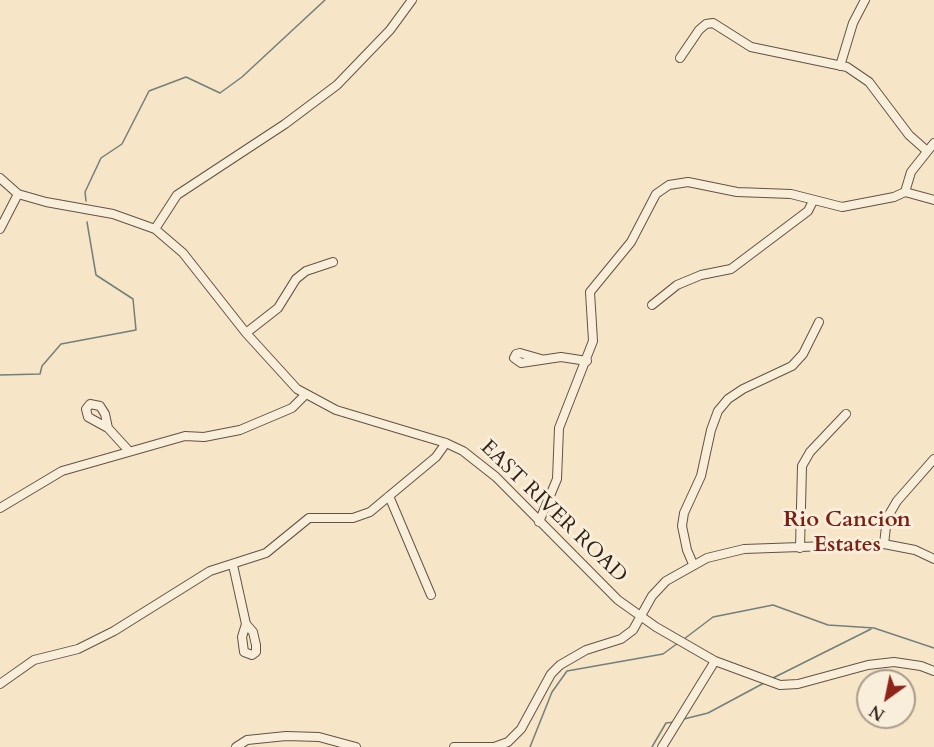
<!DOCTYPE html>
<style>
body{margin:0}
#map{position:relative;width:934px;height:747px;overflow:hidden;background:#f6e5c6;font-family:Cardo,serif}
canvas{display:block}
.north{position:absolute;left:856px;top:669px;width:60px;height:60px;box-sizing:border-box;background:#f9eeda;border:2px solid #a99c8e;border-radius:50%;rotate:213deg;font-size:16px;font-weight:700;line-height:24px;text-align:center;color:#31221b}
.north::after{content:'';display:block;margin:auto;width:21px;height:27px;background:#8f2418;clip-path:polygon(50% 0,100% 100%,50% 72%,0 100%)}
</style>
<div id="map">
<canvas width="934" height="747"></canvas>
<div class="north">N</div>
</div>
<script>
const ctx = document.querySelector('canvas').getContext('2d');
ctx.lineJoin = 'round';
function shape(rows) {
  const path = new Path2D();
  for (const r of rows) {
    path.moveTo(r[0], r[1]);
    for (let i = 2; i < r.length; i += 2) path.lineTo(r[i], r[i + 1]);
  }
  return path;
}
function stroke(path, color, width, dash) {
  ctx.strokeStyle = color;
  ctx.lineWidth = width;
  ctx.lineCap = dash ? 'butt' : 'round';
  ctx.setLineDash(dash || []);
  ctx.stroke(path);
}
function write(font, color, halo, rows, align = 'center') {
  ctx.font = font + ' Cardo,serif';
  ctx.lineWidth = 6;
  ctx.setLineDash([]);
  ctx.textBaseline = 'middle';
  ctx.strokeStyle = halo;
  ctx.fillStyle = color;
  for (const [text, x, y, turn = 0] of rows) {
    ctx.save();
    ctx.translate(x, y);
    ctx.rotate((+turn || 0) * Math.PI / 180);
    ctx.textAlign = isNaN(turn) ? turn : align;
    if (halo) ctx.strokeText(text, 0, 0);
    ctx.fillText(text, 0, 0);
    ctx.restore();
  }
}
const stream = shape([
 [86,201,85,192,101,158,122,144,149,91,186,77,220,93,242,77,325,0],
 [0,375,40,374,42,366,61,344,136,330,133,299,96,275,87,222],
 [684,639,713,617,773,605,828,625,874,628,934,648],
 [771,679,871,629],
 [684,719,708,713,764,683],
 [530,747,552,692,567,671,663,654,678,643],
 [652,747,666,723,674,722]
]);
const minor = shape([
 [680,58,699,30,706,24,713,23,751,47,847,67,869,82,909,135,927,151],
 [840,66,853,23,865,0],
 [0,178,18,194,46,202,113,214,155,229,183,253,246,333,297,389,336,410,446,443,463,451,496,477,618,600,656,627,715,661,780,685,798,684,868,665,894,662,921,666,934,671],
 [905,192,934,200],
 [0,229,18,194],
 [155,229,177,195,285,124,337,85,390,30,412,0],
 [652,305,677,285,701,275,731,269,808,211,813,201],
 [246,333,278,308,296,279,306,271,333,262],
 [541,359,520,353,516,354,514,358,521,363,561,357,587,361],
 [108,428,105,414,100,406,90,404,86,409,88,417,108,428,129,451],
 [389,496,431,595],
 [0,508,62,471,185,436,204,437,240,430,292,408,305,395],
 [539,522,557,479,559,428,593,341,590,292,631,242,656,194,669,185,688,182,737,192,791,194,842,207,894,197,905,192,911,172,934,143],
 [884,544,887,518,897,501,934,459],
 [800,548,802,466,810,452,846,414],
 [693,564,687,550,682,526,684,513,701,476,711,430,718,411,728,399,743,389,792,366,803,354,819,322],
 [233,565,246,624,242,637,244,652,252,655,256,652,256,645,253,632,246,624],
 [0,684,34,660,78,649,114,631,210,571,266,553,309,518,353,518,370,512,436,457,446,443],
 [236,747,247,740,286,736,319,737,356,747],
 [454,747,494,747,508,742,521,729,551,674,560,665,586,650,621,639,633,630,652,596,666,581,707,558,744,549,884,544,915,550,934,559],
 [662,747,715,661]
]);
const streetNames = [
 ["EAST RIVER ROAD",553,512,44]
];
const neighbourhoodNames = [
 ["Rio Cancion",847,521],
 ["Estates",847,546]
];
stroke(stream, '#727f7c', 1.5);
stroke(minor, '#625346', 10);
stroke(minor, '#f9eeda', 8);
write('21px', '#31221b', '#f9eeda', streetNames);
write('bold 22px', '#7a1f14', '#f9eeda', neighbourhoodNames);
</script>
